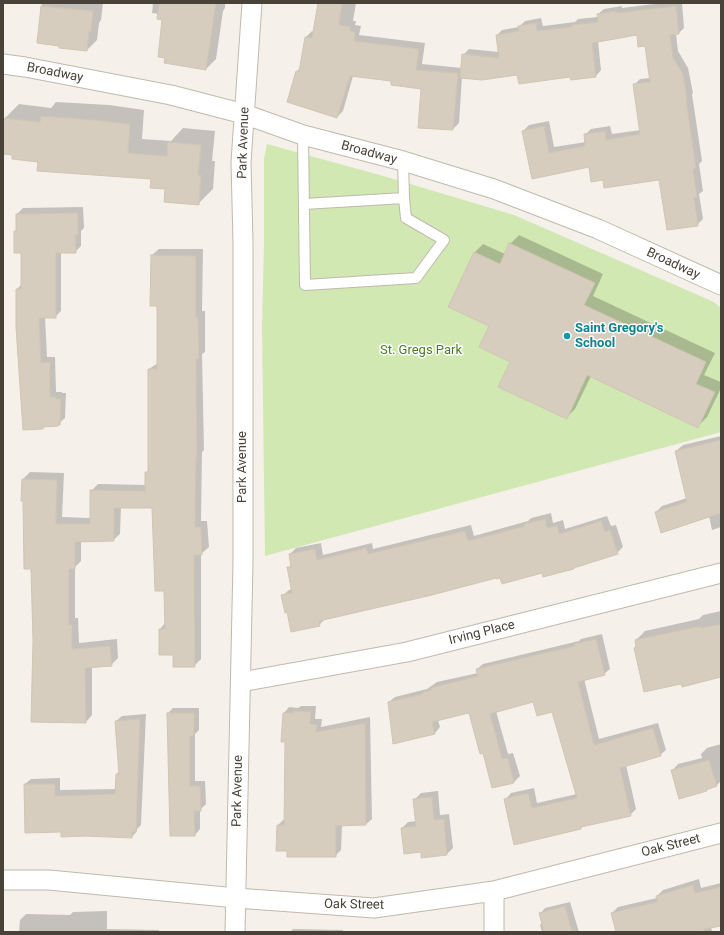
<!DOCTYPE html>
<style>
body{margin:0}
#map{position:relative;width:724px;height:935px;overflow:hidden;background:#f5f1ea;font-family:Roboto,sans-serif}
canvas{display:block}
.frame{position:absolute;inset:0;border:4px solid #494238;pointer-events:none}
</style>
<div id="map">
<canvas width="724" height="935"></canvas>
<div class="frame"></div>
</div>
<script>
const ctx = document.querySelector('canvas').getContext('2d');
ctx.lineJoin = 'round';
function paint(path, color) {
  ctx.fillStyle = color;
  ctx.fill(path, 'evenodd');
}
function shape(rows) {
  const path = new Path2D();
  for (const r of rows) {
    path.moveTo(r[0], r[1]);
    for (let i = 2; i < r.length; i += 2) path.lineTo(r[i], r[i + 1]);
  }
  return path;
}
function stroke(path, color, width, dash) {
  ctx.strokeStyle = color;
  ctx.lineWidth = width;
  ctx.lineCap = dash ? 'butt' : 'round';
  ctx.setLineDash(dash || []);
  ctx.stroke(path);
}
function write(font, color, halo, rows, align = 'center') {
  ctx.font = font + ' Roboto,sans-serif';
  ctx.lineWidth = 3;
  ctx.setLineDash([]);
  ctx.textBaseline = 'middle';
  ctx.strokeStyle = halo;
  ctx.fillStyle = color;
  for (const [text, x, y, turn = 0] of rows) {
    ctx.save();
    ctx.translate(x, y);
    ctx.rotate((+turn || 0) * Math.PI / 180);
    ctx.textAlign = isNaN(turn) ? turn : align;
    if (halo) ctx.strokeText(text, 0, 0);
    ctx.fillText(text, 0, 0);
    ctx.restore();
  }
}
const green = shape([
 [267,144,387,177,514,215,714,302,721,308,721,432,265,556,262,326,264,243,264,159]
]);
const shadow = shape([
 [42,3,103,3,101,20,99,23,97,40,87,50,60,45,38,42],
 [153,3,225,3,225,8,223,11,216,59,206,69,159,14,152,13],
 [319,3,356,3,353,21,356,21,355,25,361,26,359,35,425,43,422,64,462,68,463,55,469,49,499,52,497,35,502,30,519,27,525,21,541,18,543,26,575,22,578,19,598,17,598,14,604,9,622,6,622,8,662,3,682,3,684,28,679,33,676,34,678,51,688,68,693,93,692,94,702,161,699,164,703,191,699,194,703,219,697,225,660,179,604,179,590,166,533,178,523,131,529,125,549,121,554,147,586,142,585,135,591,129,610,126,612,134,641,130,634,85,640,79,650,78,646,45,638,34,598,41,601,70,596,76,518,73,462,77,459,123,453,129,422,88,392,80,353,76,343,111,337,117,288,102,297,71,301,67,306,37,312,31,314,32],
 [56,102,109,105,144,110,142,139,171,141,183,128,215,131,212,161,215,161,213,189,198,204,166,188,152,178,39,161,3,153,3,129,5,118,19,104,51,108],
 [83,207,84,228,81,231,81,246,75,252,61,252,61,311,55,317,45,317,47,357,55,357,56,392,62,392,62,393,66,393,65,418,57,425,45,426,43,428,17,289,22,284,22,252,15,232,17,229,17,214,23,208],
 [519,235,603,274,593,296,715,353,704,375,721,382,721,388,707,417,698,426,591,376,575,409,566,418,512,361,490,325,474,253,483,244,505,254,510,244],
 [159,249,203,249,202,311,205,311,205,352,202,354,204,450,202,452,201,521,207,521,209,547,201,554,201,659,194,666,174,654,160,629,165,623,164,590,153,507,121,507,120,534,113,540,81,541,81,561,75,567,75,618,78,618,79,643,117,639,118,658,111,665,92,667,92,715,86,722,34,641,32,568,23,479,30,472,64,473,62,517,91,518,91,491,98,484,146,485,146,473,149,470,149,369,158,363,158,305,152,255],
 [721,436,721,527,712,530,709,516,656,512,662,506,687,498,676,451,683,445],
 [551,513,553,523,563,520,565,529,607,516,611,526,616,525,623,547,617,553,543,571,501,576,326,618,319,625,288,611,282,596,289,590,292,589,288,568,292,565,290,554,296,548,321,543,323,555,372,543,373,549,471,525,474,536,528,521,531,518],
 [721,611,721,676,682,683,637,646,636,640,645,631,699,619,703,615],
 [602,634,610,669,604,674,584,679,599,739,658,723,666,750,660,755,626,765,636,809,630,815,583,826,581,828,506,799,511,793,534,788,537,803,577,794,553,710,534,701,496,711,508,754,513,753,520,776,514,782,493,787,484,752,469,712,438,720,440,727,435,733,389,702,395,697,427,689,437,682,478,673,477,669,483,664,579,641,581,639],
 [301,706,316,706,315,719,322,719,321,727,370,717,372,819,366,824,342,825,341,850,335,856,288,850,278,825,283,820,285,820,286,741,284,713,289,707,298,708],
 [173,708,199,708,199,730,195,734,195,781,205,781,206,804,200,810,200,829,195,835,168,713],
 [146,714,141,825,137,829,137,831,132,837,62,831,25,784,31,779,60,778,60,790,116,789,117,774,119,771,116,721,122,716],
 [721,744,721,781,716,786,709,788,706,790,672,771,678,764,702,758,701,754,707,748],
 [438,791,440,815,449,814,453,848,447,854,421,851,402,828,408,822,417,821,415,799,421,793],
 [699,879,701,888,721,883,721,925,711,927,712,931,710,932,617,932,612,913,618,907,657,898,657,896,663,890],
 [570,902,579,932,542,932,540,925,543,922,540,914,545,908],
 [107,911,107,929,159,930,159,932,19,932,20,920,26,914,70,915,73,912],
 [293,929,343,930,343,932,290,932]
]);
const building = shape([
 [159,3,216,3,206,70,164,63,165,58,158,57,162,20,157,19,159,3],
 [318,3,342,3,339,25,350,27,350,31,355,32,354,41,419,49,416,70,458,73,453,130,418,128,421,89,391,85,391,81,350,76,337,118,287,102,296,71,299,72,305,37,312,38,318,3],
 [41,6,93,11,91,32,89,31,87,51,59,48,59,46,37,43,41,6],
 [676,6,679,34,670,35,673,58,683,74,687,100,686,100,696,168,693,169,697,197,694,198,698,226,667,230,659,180,604,188,603,180,591,182,589,167,532,179,522,131,544,126,549,153,585,146,584,134,605,131,606,140,640,134,633,84,650,82,645,46,638,47,637,35,592,43,596,77,571,80,570,77,519,84,517,75,482,80,460,78,462,54,499,58,496,35,519,31,518,26,536,23,537,31,572,27,571,25,598,22,597,14,616,11,617,13,676,6],
 [41,116,94,120,130,124,128,153,167,156,168,142,201,145,198,175,201,175,199,205,164,202,165,189,150,188,151,179,37,171,38,162,12,159,12,155,3,154,3,118,40,122,41,116],
 [78,213,78,235,75,235,76,253,56,253,56,318,39,318,41,363,50,362,50,397,56,397,56,399,61,399,60,425,58,425,58,426,43,427,43,429,23,430,16,327,16,289,21,289,21,253,14,253,14,231,16,231,16,214,78,213],
 [509,243,595,283,584,305,706,362,696,384,715,392,698,428,587,375,567,419,498,387,510,362,479,347,489,326,448,307,474,252,500,264,509,243],
 [151,255,196,256,196,317,198,317,199,359,196,359,197,458,196,458,195,527,201,527,202,555,194,555,195,667,173,667,173,655,159,655,159,629,165,629,164,591,155,591,152,508,114,508,114,541,75,542,75,569,69,569,69,625,72,625,72,649,110,646,112,666,85,668,86,723,31,722,33,641,31,569,24,569,23,501,21,501,22,479,57,480,56,524,90,524,90,490,145,491,145,472,148,472,148,369,157,369,157,306,150,306,151,255],
 [721,440,721,513,661,533,655,512,687,502,675,451,721,440],
 [545,519,547,528,557,526,559,534,601,521,605,532,610,530,618,554,574,568,574,569,543,577,542,573,502,584,500,578,496,579,496,578,432,595,319,621,320,626,291,632,287,612,285,613,281,595,292,593,287,567,291,567,289,554,315,549,317,560,366,548,368,554,465,531,468,541,525,526,524,524,545,519],
 [721,624,721,677,682,687,681,684,644,692,634,648,636,647,635,640,701,626,701,628,721,624],
 [596,639,605,675,578,682,594,745,653,728,661,756,620,768,631,816,581,827,581,829,514,845,504,799,528,793,532,808,577,798,552,712,537,716,533,702,490,714,502,759,508,758,514,783,492,788,483,753,480,754,469,713,432,722,435,734,393,744,388,702,423,694,423,692,431,690,431,688,478,676,476,669,575,646,574,644,596,639],
 [294,711,311,712,310,724,317,725,316,732,365,723,366,825,336,826,336,857,287,857,287,851,276,851,277,825,284,825,285,742,281,742,283,713,293,713,294,711],
 [167,713,194,713,194,736,190,736,190,786,200,786,201,811,194,811,195,836,170,836,167,713],
 [140,719,136,832,132,832,132,838,86,836,61,837,61,832,25,833,24,784,55,784,55,796,115,794,116,774,119,774,115,721,140,719],
 [709,760,717,786,706,790,707,791,679,799,671,770,709,760],
 [432,797,434,820,444,819,447,855,421,858,421,852,404,854,401,828,416,826,413,799,432,797],
 [693,885,695,893,721,887,721,926,704,929,705,932,616,932,611,913,657,902,656,896,693,885],
 [565,906,572,932,544,932,539,913,565,906]
]);
const service = shape([
 [303,135,305,285,416,278,444,240,406,218,404,198,403,161],
 [304,204,404,198]
]);
const minor = shape([
 [3,64,25,67,171,95,244,114,303,135,403,161,494,189,598,229,721,285],
 [241,682,407,652,721,573],
 [3,880,49,880,236,898,374,908,494,891,721,833],
 [494,891,494,932],
 [235,932,243,562,243,243,241,162,252,3]
]);
const markers = [
 [567,336,4,"#0f9aa8"]
];
const streetNames = [
 ["Broadway",55,73,11],
 ["Park Avenue",244,143,-88],
 ["Broadway",369,153,15],
 ["Broadway",673,264,25],
 ["Park Avenue",243,467,-90],
 ["Irving Place",482,633,-14],
 ["Park Avenue",238,791,-89],
 ["Oak Street",671,846,-14],
 ["Oak Street",354,905,1]
];
const cultureNames = [
 ["Saint Gregory's",575,329],
 ["School",575,344]
];
const parkNames = [
 ["St. Gregs Park",421,351]
];
paint(green, '#d2e8b3');
paint(shadow, '#0003');
paint(building, '#d6cdbf');
stroke(building, '#d1c4b2', 1);
stroke(service, '#c0b9ac', 12);
stroke(minor, '#c0b9ac', 21);
stroke(service, '#fff', 10);
stroke(minor, '#fff', 19);
for (const [x, y, r, color] of markers) {
  const dot = new Path2D();
  dot.arc(x, y, r, 0, 2 * Math.PI);
  ctx.fillStyle = color;
  ctx.fill(dot);
  stroke(dot, '#fff', 1.5);
}
write('13px', '#494238', '#fff', streetNames);
write('bold 13px', '#0d838f', '#fff', cultureNames, 'left');
write('13px', '#4b7b2b', '#fff', parkNames);
</script>
